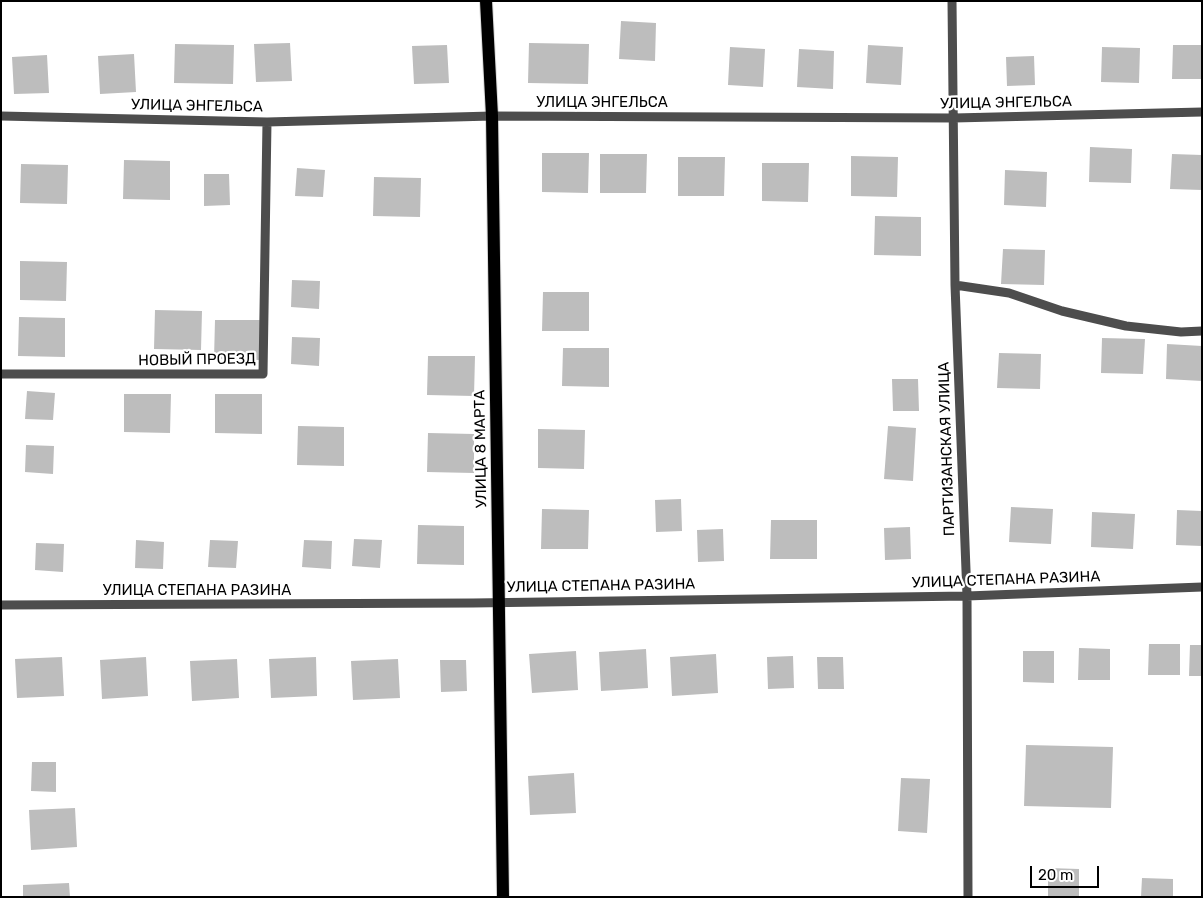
<!DOCTYPE html>
<meta charset="utf-8">
<style>
body{margin:0}
#map{position:relative;width:1203px;height:898px;overflow:hidden;background:#fff;font-family:Rubik,sans-serif}
canvas{display:block}
.frame{position:absolute;inset:0;border:2px solid #000;pointer-events:none}
.scale{position:absolute;left:1030px;top:866px;width:69px;height:22px;box-sizing:border-box;border:2px solid #000;border-top:0;padding-left:6px;font-size:15px;line-height:18px;white-space:nowrap;color:#000;-webkit-text-stroke:4px #fff;paint-order:stroke}
</style>
<div id="map">
<canvas width="1203" height="898"></canvas>
<div class="frame"></div>
<div class="scale">20 m</div>
</div>
<script>
const ctx = document.querySelector('canvas').getContext('2d');
ctx.lineJoin = 'round';
function paint(path, color) {
  ctx.fillStyle = color;
  ctx.fill(path, 'evenodd');
}
function shape(rows) {
  const path = new Path2D();
  for (const r of rows) {
    path.moveTo(r[0], r[1]);
    for (let i = 2; i < r.length; i += 2) path.lineTo(r[i], r[i + 1]);
  }
  return path;
}
function stroke(path, color, width, dash) {
  ctx.strokeStyle = color;
  ctx.lineWidth = width;
  ctx.lineCap = dash ? 'butt' : 'round';
  ctx.setLineDash(dash || []);
  ctx.stroke(path);
}
function write(font, color, halo, rows, align = 'center') {
  ctx.font = font + ' Rubik,sans-serif';
  ctx.lineWidth = 4.5;
  ctx.setLineDash([]);
  ctx.textBaseline = 'middle';
  ctx.strokeStyle = halo;
  ctx.fillStyle = color;
  for (const [text, x, y, turn = 0] of rows) {
    ctx.save();
    ctx.translate(x, y);
    ctx.rotate((+turn || 0) * Math.PI / 180);
    ctx.textAlign = isNaN(turn) ? turn : align;
    if (halo) ctx.strokeText(text, 0, 0);
    ctx.fillText(text, 0, 0);
    ctx.restore();
  }
}
const building = shape([
 [621,21,656,23,655,61,619,59],
 [290,43,292,81,256,82,254,44],
 [529,43,589,44,588,84,528,83],
 [175,44,234,45,233,84,174,83],
 [447,45,449,83,414,84,412,46],
 [868,45,903,47,901,85,866,83],
 [1173,45,1202,45,1202,79,1172,79],
 [730,47,765,49,763,87,728,85],
 [1102,47,1140,48,1139,83,1101,82],
 [799,49,834,51,833,89,797,87],
 [134,54,136,92,100,94,98,56],
 [47,55,49,93,14,94,12,57],
 [1034,56,1035,85,1007,86,1006,57],
 [1090,147,1132,149,1131,183,1089,182],
 [542,153,589,153,588,193,542,192],
 [600,154,647,154,646,193,600,193],
 [1172,154,1202,155,1202,190,1170,189],
 [851,156,898,157,897,197,851,196],
 [678,157,725,157,724,196,678,196],
 [124,160,170,161,170,200,123,199],
 [762,163,809,163,808,202,762,201],
 [21,164,68,165,67,204,20,203],
 [297,168,325,170,323,197,295,196],
 [1005,170,1047,172,1046,207,1004,205],
 [204,174,229,174,230,205,204,206],
 [374,177,421,178,420,217,373,216],
 [875,216,921,217,921,256,874,255],
 [1003,249,1045,250,1044,285,1001,284],
 [20,261,67,262,66,301,20,300],
 [292,280,320,281,319,309,291,307],
 [543,292,589,292,589,331,542,331],
 [155,310,202,311,201,350,154,349],
 [19,317,65,318,65,357,18,356],
 [215,320,261,320,261,360,214,359],
 [292,337,320,338,319,366,291,364],
 [1102,338,1145,339,1143,374,1101,373],
 [1167,344,1202,346,1202,381,1166,379],
 [563,348,609,348,609,387,562,386],
 [999,353,1041,354,1040,389,997,388],
 [428,356,475,356,474,396,427,395],
 [892,379,918,379,919,411,893,411],
 [27,391,55,393,53,420,25,419],
 [124,394,171,394,170,433,124,432],
 [215,394,262,394,262,434,215,433],
 [298,426,344,427,344,466,297,465],
 [888,426,916,428,913,481,884,479],
 [538,429,585,430,584,469,538,468],
 [428,433,474,434,474,473,427,472],
 [26,445,54,446,53,474,25,472],
 [681,499,682,531,656,532,655,500],
 [1011,507,1053,509,1051,544,1009,542],
 [542,509,589,510,588,549,541,549],
 [1177,510,1202,511,1202,546,1176,545],
 [1092,512,1135,514,1133,549,1091,547],
 [771,520,817,520,817,559,770,559],
 [418,525,464,526,464,565,417,564],
 [910,527,911,559,885,560,884,528],
 [723,529,724,561,698,562,697,530],
 [354,539,382,540,380,568,352,566],
 [136,540,164,542,163,569,135,568],
 [210,540,238,541,236,568,208,567],
 [304,540,332,541,331,569,302,567],
 [36,543,64,544,63,572,35,570],
 [1149,644,1180,644,1180,675,1148,675],
 [1190,645,1202,645,1202,676,1189,676],
 [1079,648,1110,649,1110,680,1078,680],
 [646,649,648,688,601,691,599,652],
 [576,651,578,690,532,693,529,654],
 [1023,651,1054,651,1054,683,1023,682],
 [716,654,718,693,672,696,670,657],
 [793,656,794,688,768,689,767,657],
 [62,657,64,696,17,698,15,659],
 [146,657,148,696,102,699,100,660],
 [316,657,317,696,271,698,269,659],
 [817,657,843,657,844,689,818,689],
 [237,659,239,698,192,701,190,661],
 [398,659,400,698,353,700,351,661],
 [440,660,466,660,467,691,441,692],
 [1026,745,1113,747,1111,808,1024,806],
 [32,762,56,762,56,792,31,791],
 [574,773,576,813,530,815,528,776],
 [901,778,930,779,927,833,898,831],
 [75,808,77,847,31,850,29,810],
 [1048,868,1079,869,1079,897,1048,897],
 [1142,878,1173,879,1173,897,1141,897],
 [69,883,70,897,23,897,23,885]
]);
const minor = shape([
 [952,1,955,285,967,596,968,897],
 [1,116,267,122,492,116,954,118,1202,112],
 [955,285,1009,293,1062,311,1126,326,1181,332,1202,331],
 [1,374,263,374,267,122],
 [1,605,473,603,967,596,1202,587]
]);
const major = shape([
 [486,1,492,116,503,897]
]);
const streetNames = [
 ["УЛИЦА ЭНГЕЛЬСА",602,103],
 ["УЛИЦА ЭНГЕЛЬСА",1006,103,-1],
 ["УЛИЦА ЭНГЕЛЬСА",197,106,1],
 ["НОВЫЙ ПРОЕЗД",197,360,-1],
 ["УЛИЦА 8 МАРТА",481,449,-91],
 ["ПАРТИЗАНСКАЯ УЛИЦА",947,449,-92],
 ["УЛИЦА СТЕПАНА РАЗИНА",1006,580,-2],
 ["УЛИЦА СТЕПАНА РАЗИНА",601,586,-1],
 ["УЛИЦА СТЕПАНА РАЗИНА",197,591]
];
paint(building, '#bdbdbd');
stroke(major, '#dbdbdb', 14);
stroke(minor, '#4d4d4d', 9);
stroke(major, '#000', 12);
write('15px', '#000', '#fff', streetNames);
</script>
